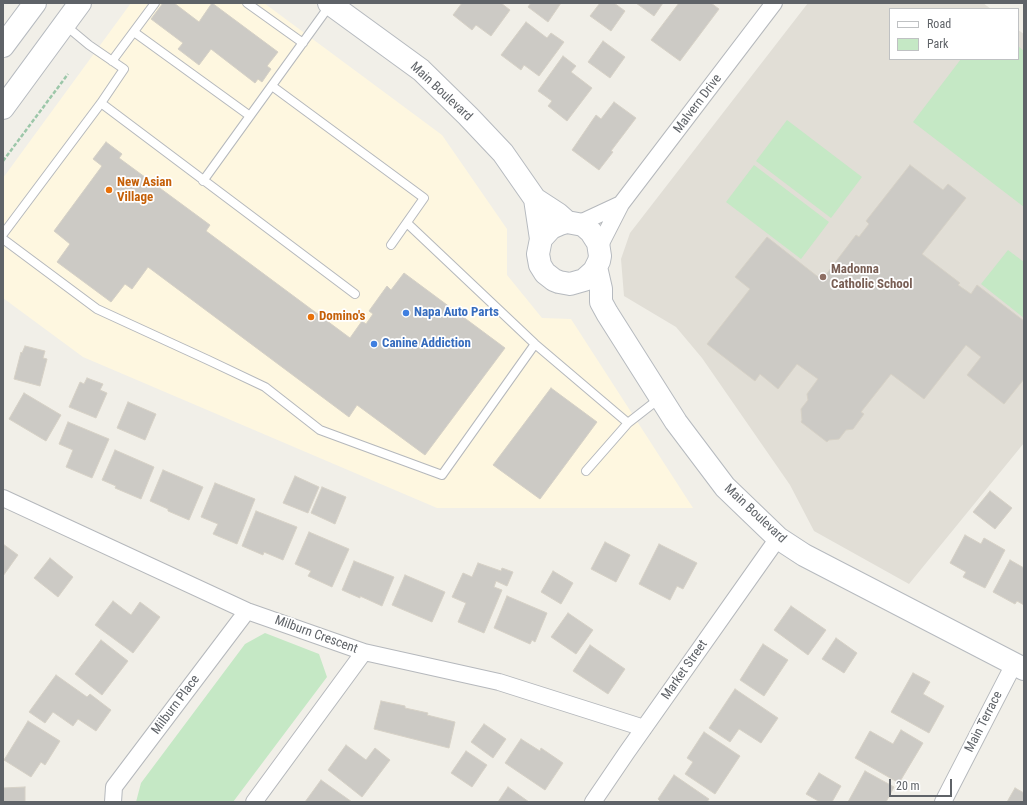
<!DOCTYPE html>
<style>
body{margin:0}
#map{position:relative;width:1027px;height:805px;overflow:hidden;background:#f1efe8;font-family:"Roboto Condensed",sans-serif}
canvas{display:block}
.frame{position:absolute;inset:0;border:4px solid #5f6368;pointer-events:none}
.legend{position:absolute;left:889px;top:8px;width:130px;height:52px;box-sizing:border-box;background:#fff;border:1px solid #bfc1c3;margin:0;padding:5px 7px;list-style:none;font-size:12px;color:#5f6368}
.legend li{display:flex;align-items:center;gap:8px;height:20px}
.legend b{width:20px;border:1px solid #bfc1c3}
.scale{position:absolute;left:889px;top:779px;width:63px;height:18px;box-sizing:border-box;border:2px solid #5f6368;border-top:0;padding-left:5px;font-size:12px;line-height:14px;white-space:nowrap;color:#5f6368;-webkit-text-stroke:3px #fff;paint-order:stroke}
</style>
<div id="map">
<canvas width="1027" height="805"></canvas>
<div class="frame"></div>
<ul class="legend">
<li><b style="height:5px;background:#fff"></b>Road</li>
<li><b style="height:11px;background:#c5e8c5"></b>Park</li>
</ul>
<div class="scale">20 m</div>
</div>
<script>
const ctx = document.querySelector('canvas').getContext('2d');
ctx.lineJoin = 'round';
function paint(path, color) {
  ctx.fillStyle = color;
  ctx.fill(path, 'evenodd');
}
function shape(rows) {
  const path = new Path2D();
  for (const r of rows) {
    path.moveTo(r[0], r[1]);
    for (let i = 2; i < r.length; i += 2) path.lineTo(r[i], r[i + 1]);
  }
  return path;
}
function stroke(path, color, width, dash) {
  ctx.strokeStyle = color;
  ctx.lineWidth = width;
  ctx.lineCap = dash ? 'butt' : 'round';
  ctx.setLineDash(dash || []);
  ctx.stroke(path);
}
function write(font, color, halo, rows, align = 'center') {
  ctx.font = font + ' "Roboto Condensed",sans-serif';
  ctx.lineWidth = 3.5;
  ctx.setLineDash([]);
  ctx.textBaseline = 'middle';
  ctx.strokeStyle = halo;
  ctx.fillStyle = color;
  for (const [text, x, y, turn = 0] of rows) {
    ctx.save();
    ctx.translate(x, y);
    ctx.rotate((+turn || 0) * Math.PI / 180);
    ctx.textAlign = isNaN(turn) ? turn : align;
    if (halo) ctx.strokeText(text, 0, 0);
    ctx.fillText(text, 0, 0);
    ctx.restore();
  }
}
const commercial = shape([
 [131,3,264,3,442,135,507,229,507,275,542,318,571,319,693,508,437,508,83,357,3,298,3,178]
]);
const education = shape([
 [808,3,983,3,991,9,890,9,890,59,1018,59,1018,30,1024,34,1024,443,909,584,814,531,790,485,702,358,676,327,624,296,621,259,630,233]
]);
const green = shape([
 [1018,46,1024,51,1024,207,913,122,961,59,1018,59],
 [787,120,862,177,831,218,756,161],
 [754,165,829,222,801,259,726,202],
 [1008,250,1024,262,1024,318,981,284],
 [265,633,319,654,327,677,233,802,136,802,141,783,245,644]
]);
const building = shape([
 [163,3,174,3,199,22,212,3,278,52,267,66,271,69,262,82,258,79,255,83,211,49,199,65,178,49,183,43,151,19,163,3],
 [462,3,501,3,510,10,491,36,476,25,472,30,453,15,462,3],
 [531,3,561,3,548,22,528,7,531,3],
 [600,3,614,3,625,11,611,31,590,16,600,3],
 [636,3,663,3,654,16,636,3],
 [679,3,711,3,719,9,680,61,651,40,679,3],
 [526,22,547,38,551,33,564,42,539,76,524,65,521,70,501,55,526,22],
 [603,41,625,57,610,78,588,62,603,41],
 [563,56,576,66,571,72,592,88,567,121,548,106,552,101,538,91,563,56],
 [614,102,636,118,611,151,613,152,599,170,572,150,596,115,601,119,614,102],
 [106,142,122,154,119,158,210,225,206,231,350,338,362,321,366,324,373,314,369,311,387,286,391,290,404,273,505,348,425,455,357,405,349,417,148,267,132,289,125,284,111,302,57,262,70,244,54,231,102,166,93,159,106,142],
 [910,165,943,190,948,184,966,198,922,254,960,283,958,285,971,294,977,285,1024,321,1024,379,1004,404,967,375,981,357,966,345,924,399,891,374,861,412,864,414,853,429,846,430,839,439,829,440,827,442,801,422,802,420,801,409,808,400,807,394,818,379,797,364,778,389,760,374,755,381,707,344,750,289,735,277,767,237,822,280,856,235,859,237,869,224,866,221,910,165],
 [25,346,45,351,43,358,47,359,40,386,14,379,21,352,22,353,25,346],
 [87,378,103,384,100,390,107,393,96,418,69,407,80,382,84,384,87,378],
 [551,388,597,422,540,499,493,465,551,388],
 [24,393,61,415,46,441,9,419,24,393],
 [128,402,156,414,145,440,117,428,128,402],
 [68,422,109,439,92,478,66,467,73,450,59,444,68,422],
 [115,450,154,467,141,499,115,488,116,486,102,480,115,450],
 [163,470,203,487,189,520,168,511,168,509,150,501,163,470],
 [295,476,319,487,308,513,283,503,295,476],
 [215,483,255,499,237,544,213,534,218,524,201,517,215,483],
 [322,487,346,497,335,524,311,513,322,487],
 [990,491,1012,508,995,529,973,512,990,491],
 [256,511,297,527,283,560,264,552,263,555,242,546,256,511],
 [309,532,349,549,332,587,308,576,311,571,295,564,309,532],
 [965,535,981,544,984,538,1005,550,985,588,963,577,966,572,950,563,965,535],
 [605,542,630,555,616,582,591,569,605,542],
 [3,544,18,555,3,576,3,544],
 [659,544,697,563,683,589,677,586,670,600,639,584,659,544],
 [50,558,73,577,58,597,34,578,50,558],
 [1010,560,1024,568,1024,605,1017,601,1015,604,993,592,1010,560],
 [354,561,394,577,382,606,360,596,360,598,342,590,354,561],
 [478,563,501,571,502,568,513,572,507,586,496,581,494,587,502,590,484,633,458,622,466,603,452,597,463,573,472,577,478,563],
 [553,571,573,583,561,604,541,592,553,571],
 [405,575,445,592,432,622,392,605,405,575],
 [507,596,547,613,535,642,532,640,530,644,494,628,507,596],
 [113,601,131,615,140,602,160,617,133,653,95,625,113,601],
 [791,606,826,630,808,655,774,630,791,606],
 [568,613,593,630,576,654,551,637,568,613],
 [836,638,857,653,844,673,822,659,836,638],
 [101,640,128,661,102,695,75,674,101,640],
 [763,644,788,660,764,696,740,680,763,644],
 [590,645,625,669,608,694,573,671,590,645],
 [913,673,930,682,923,694,944,706,929,733,891,712,913,673],
 [56,675,87,697,90,694,111,710,96,731,78,719,73,726,53,712,45,723,29,712,56,675],
 [735,689,778,718,761,743,739,729,730,742,709,728,735,689],
 [381,701,405,706,405,708,428,713,427,715,455,722,449,748,374,729,381,701],
 [28,721,60,741,45,765,41,762,31,777,4,760,28,721],
 [484,724,506,739,493,758,471,742,484,724],
 [901,730,923,743,899,783,855,758,870,731,893,744,901,730],
 [704,732,740,756,715,794,685,774,693,762,687,758,704,732],
 [521,739,540,751,541,748,563,763,545,790,505,763,521,739],
 [346,745,366,760,375,748,390,760,362,797,328,770,346,745],
 [466,751,487,765,472,787,451,773,466,751],
 [865,771,894,787,886,802,848,802,865,771],
 [819,773,841,786,832,802,820,802,806,794,819,773],
 [674,775,709,799,707,802,661,802,658,799,674,775],
 [321,780,352,802,305,802,321,780],
 [25,787,25,802,3,802,3,788,25,787],
 [508,787,529,802,498,802,508,787],
 [1015,788,1024,793,1024,802,1007,802,1015,788]
]);
const path = shape([
 [3,161,68,74]
]);
const lane = shape([
 [247,3,303,43],
 [134,32,250,116],
 [112,61,155,3],
 [272,86,424,198,391,245],
 [101,103,355,294],
 [203,181,330,5],
 [407,223,535,344,628,423,660,398],
 [3,234,101,103,124,69,89,45,65,25],
 [3,239,97,309,208,360,265,387,320,430,442,475,535,344],
 [586,471,628,423]
]);
const street = shape([
 [578,224,621,204],
 [599,247,621,204,774,3],
 [3,498,247,611,364,652,499,682,644,728],
 [113,802,114,787,247,611],
 [254,802,364,652],
 [593,802,627,752,778,538],
 [943,802,1014,664]
]);
const secondary = shape([
 [329,3,421,70,468,116,503,153,535,199,558,214,567,222],
 [3,46,35,3],
 [3,108,80,3],
 [535,199,541,239,538,254,540,265,545,273,554,280,559,282,570,284,584,280,594,271,599,261,600,256,598,243,591,232,583,225,567,222,560,224,551,228,541,239],
 [596,267,601,289,601,302,607,313,676,422,725,487,778,538,804,555,1024,669]
]);
const markers = [
 [109,190,4,"#e8710a"],
 [823,277,4,"#8d6e63"],
 [406,313,4,"#3f7fe0"],
 [311,317,4,"#e8710a"],
 [374,344,4,"#3f7fe0"]
];
const streetNames = [
 ["Main Boulevard",441,92,43],
 ["Malvern Drive",698,104,-53],
 ["Main Boulevard",755,514,43],
 ["Milburn Crescent",316,635,20],
 ["Market Street",685,670,-55],
 ["Milburn Place",176,705,-53],
 ["Main Terrace",984,722,-63]
];
const foodNames = [
 ["New Asian",117,183],
 ["Village",117,198],
 ["Domino's",319,317]
];
const educationNames = [
 ["Madonna",831,270],
 ["Catholic School",831,285]
];
const shopNames = [
 ["Napa Auto Parts",414,313],
 ["Canine Addiction",382,344]
];
paint(commercial, '#fef7e0');
paint(education, '#e1ded6');
paint(green, '#c5e8c5');
paint(building, '#cccac5');
stroke(building, '#d6d1c6', 1);
stroke(lane, '#b5b8bc', 10);
stroke(street, '#b5b8bc', 18);
stroke(secondary, '#b6babf', 24);
stroke(path, '#9cc7a9', 2.5, [4, 2]);
stroke(lane, '#fff', 8);
stroke(street, '#fff', 16);
stroke(secondary, '#fff', 22);
for (const [x, y, r, color] of markers) {
  const dot = new Path2D();
  dot.arc(x, y, r, 0, 2 * Math.PI);
  ctx.fillStyle = color;
  ctx.fill(dot);
  stroke(dot, '#fff', 1.5);
}
write('13px', '#5f6368', '#fff', streetNames);
write('bold 13px', '#c56008', '#fff', foodNames, 'left');
write('bold 13px', '#785e54', '#fff', educationNames, 'left');
write('bold 13px', '#366cbe', '#fff', shopNames, 'left');
</script>
